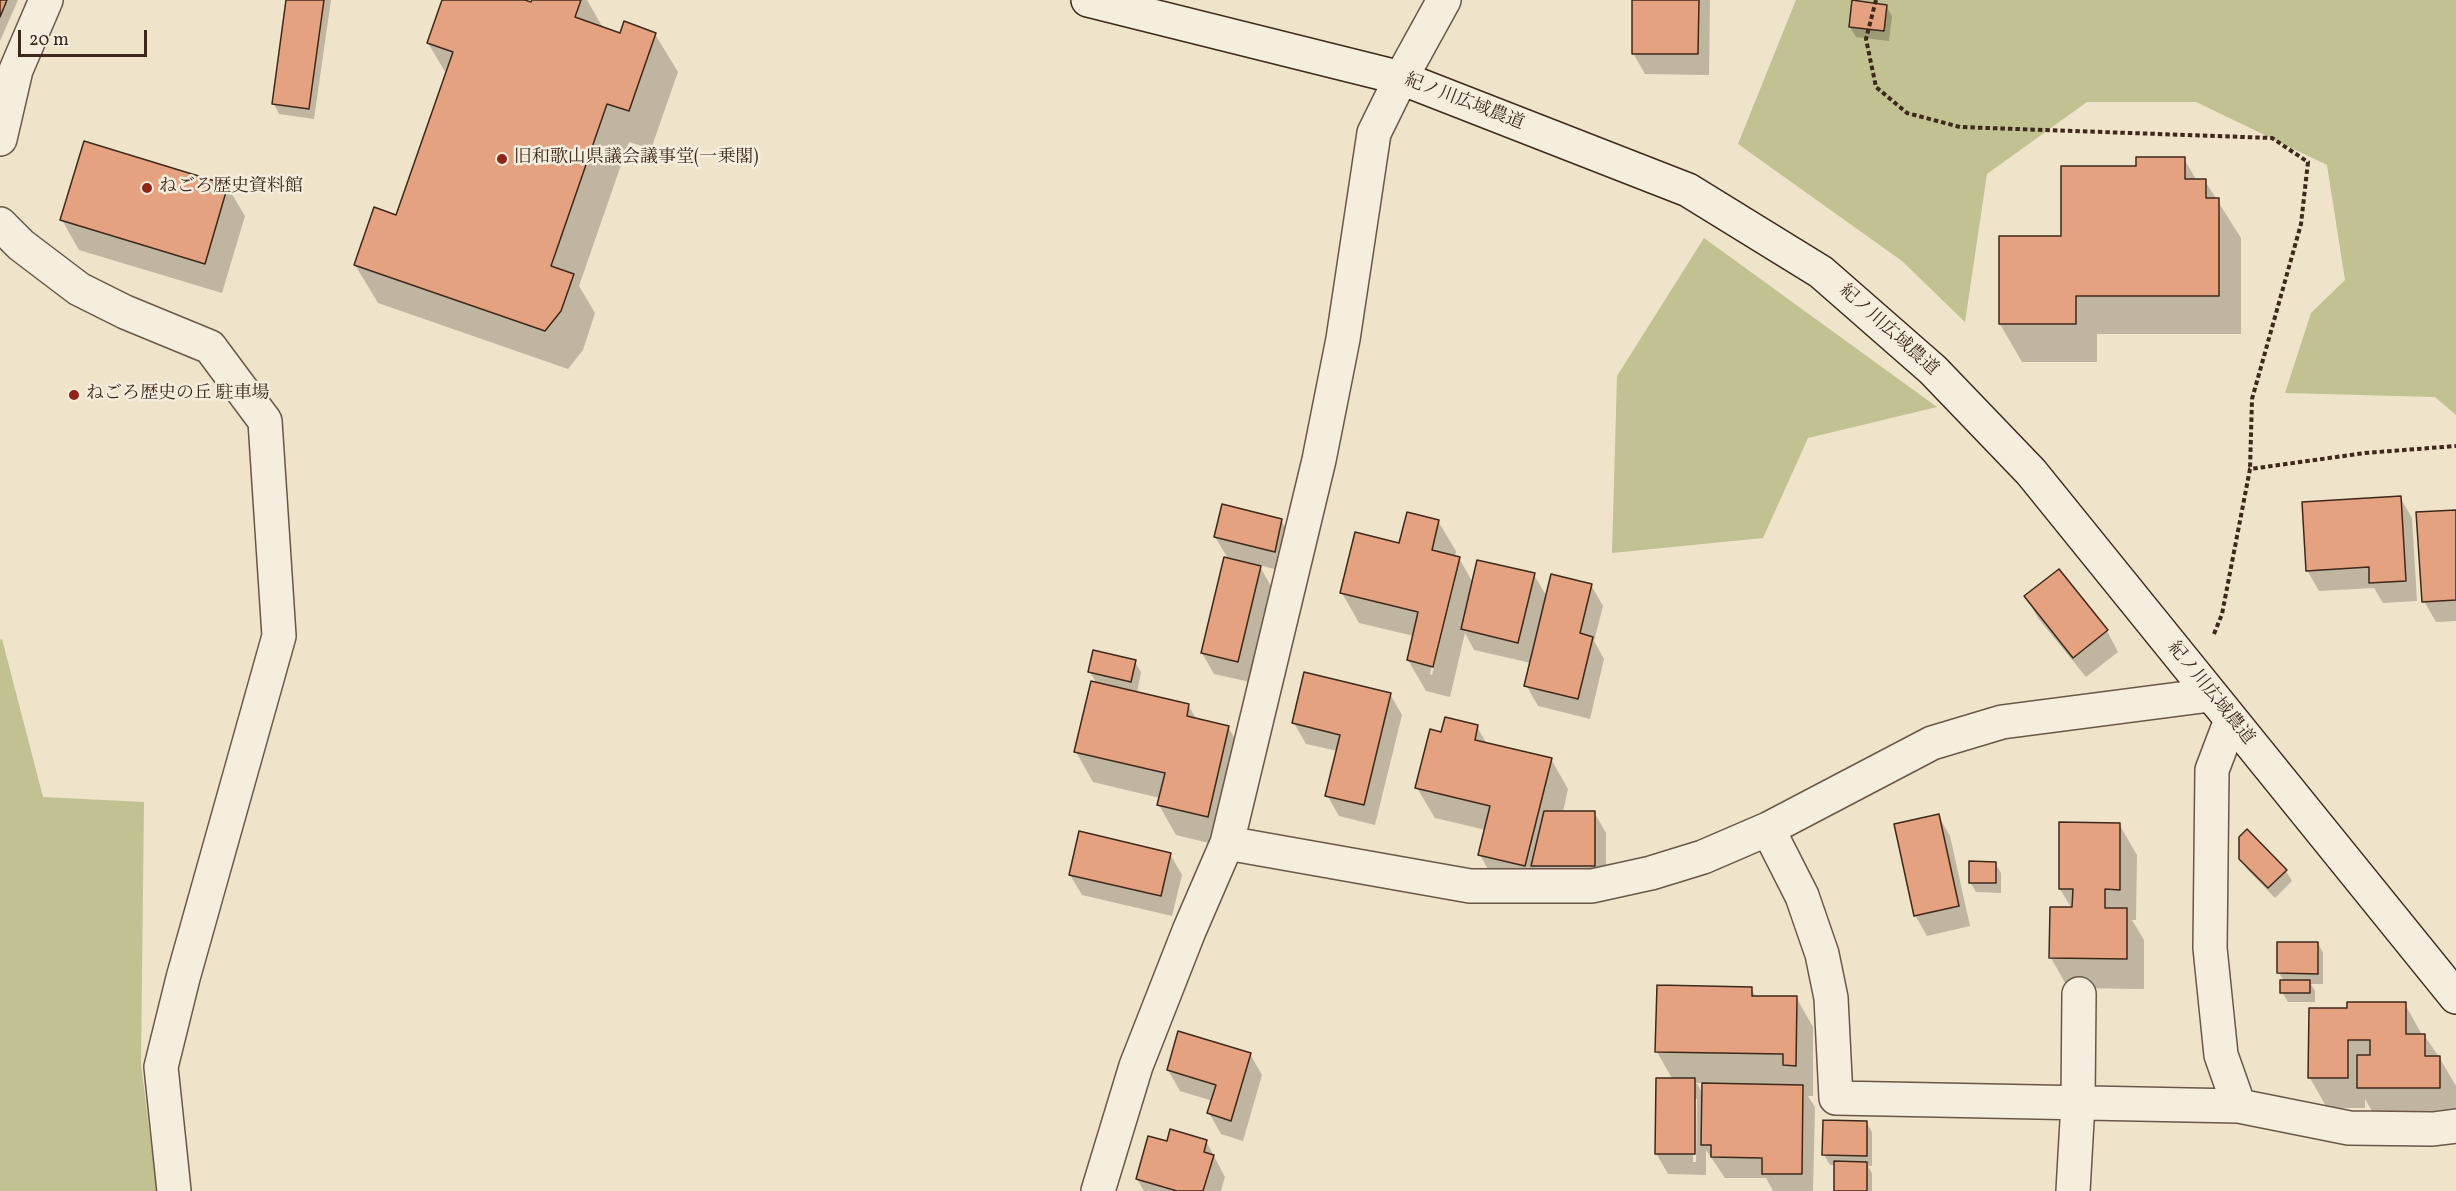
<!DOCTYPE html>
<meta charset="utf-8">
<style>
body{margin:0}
#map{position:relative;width:2456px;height:1191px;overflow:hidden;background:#efe3ca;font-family:Vollkorn,serif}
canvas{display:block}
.scale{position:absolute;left:18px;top:30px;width:129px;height:27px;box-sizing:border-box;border:3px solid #3e281b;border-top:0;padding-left:8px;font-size:18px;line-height:21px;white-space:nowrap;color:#3e281b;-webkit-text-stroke:4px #f5eddd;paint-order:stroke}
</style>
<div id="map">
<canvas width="2456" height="1191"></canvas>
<div class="scale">20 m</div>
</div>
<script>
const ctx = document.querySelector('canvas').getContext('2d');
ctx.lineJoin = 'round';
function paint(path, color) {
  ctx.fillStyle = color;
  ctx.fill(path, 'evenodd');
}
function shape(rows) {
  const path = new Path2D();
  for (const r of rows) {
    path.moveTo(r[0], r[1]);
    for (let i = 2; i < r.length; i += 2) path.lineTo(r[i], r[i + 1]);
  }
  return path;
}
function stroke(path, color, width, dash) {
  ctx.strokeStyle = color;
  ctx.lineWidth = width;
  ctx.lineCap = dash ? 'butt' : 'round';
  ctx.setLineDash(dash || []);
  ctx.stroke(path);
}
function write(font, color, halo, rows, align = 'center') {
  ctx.font = font + ' Vollkorn,"Noto Serif JP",serif';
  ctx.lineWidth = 5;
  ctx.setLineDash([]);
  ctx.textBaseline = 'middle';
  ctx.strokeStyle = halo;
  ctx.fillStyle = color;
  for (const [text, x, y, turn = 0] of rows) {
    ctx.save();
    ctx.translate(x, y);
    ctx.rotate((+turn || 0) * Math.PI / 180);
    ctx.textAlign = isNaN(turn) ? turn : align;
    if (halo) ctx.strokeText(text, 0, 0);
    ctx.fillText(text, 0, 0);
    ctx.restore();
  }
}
const green = shape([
 [1796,0,2456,0,2456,415,2435,397,2285,393,2311,313,2345,280,2327,165,2196,102,2087,102,1987,174,1965,322,1902,261,1738,144],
 [1704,238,1937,407,1808,438,1763,538,1612,553,1617,376],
 [2,639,43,797,144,802,141,1064,157,1191,0,1191,0,640]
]);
const shadow = shape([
 [0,0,18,0,0,41],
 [288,0,331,0,314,119,279,114,274,104],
 [443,0,521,0,532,4,533,0,587,0,603,28,621,35,655,34,678,72,651,149,629,142,579,286,595,313,583,350,568,369,378,303,355,265,397,217,447,75,428,43],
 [1634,0,1710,0,1709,75,1645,74,1633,53],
 [1886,6,1892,16,1889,41,1856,37,1850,27],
 [2184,159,2197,181,2205,181,2241,238,2241,334,2097,334,2097,362,2022,362,2000,324,2137,167],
 [227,186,245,216,222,293,79,250,62,220],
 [2400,497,2412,518,2417,601,2383,603,2374,588,2319,591,2307,570],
 [2456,512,2456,621,2436,622,2424,601],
 [1281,520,1293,541,1286,572,1259,565,1272,588,1250,682,1214,674,1202,653,1229,560,1215,537],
 [1438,521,1456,551,1455,557,1459,558,1473,583,1534,575,1547,597,1591,585,1603,606,1594,641,1604,659,1590,719,1538,706,1526,685,1531,663,1474,650,1465,633,1450,697,1426,691,1408,660,1414,636,1359,623,1342,593,1400,544],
 [1452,581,1455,581,1432,675,1430,674],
 [2026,597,2107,631,2118,652,2086,677,2038,618],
 [1135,662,1141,672,1137,693,1188,705,1197,720,1228,727,1246,758,1225,847,1176,835,1159,805,1160,798,1093,782,1076,752,1097,684,1090,672],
 [1390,694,1402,715,1375,825,1339,816,1327,795,1338,751,1306,744,1294,723],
 [1477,727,1487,744,1551,759,1568,789,1563,812,1594,812,1606,833,1606,887,1497,885,1480,855,1486,830,1435,818,1417,788,1442,734],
 [1938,815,1950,836,1970,926,1927,936,1915,915],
 [2119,824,2137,855,2136,920,2132,920,2144,940,2144,989,2068,988,2051,958,2072,909,2060,889],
 [1170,854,1182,875,1172,916,1082,895,1070,875],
 [2241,859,2286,871,2292,881,2275,898,2247,869],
 [1995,863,2001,873,2001,893,1976,892,1970,882],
 [2318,943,2323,953,2323,984,2311,984,2315,991,2315,1002,2288,1002,2282,992,2284,981,2279,973],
 [1751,988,1756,997,1796,997,1813,1027,1813,1096,1808,1096,1815,1107,1813,1191,1773,1191,1766,1178,1725,1178,1706,1150,1706,1175,1668,1174,1656,1153,1673,1080,1657,1052],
 [1696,1083,1703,1083,1703,1095,1698,1085],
 [1694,1099,1697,1099,1696,1162,1693,1162],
 [2405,1004,2422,1035,2424,1035,2439,1057,2456,1086,2456,1118,2376,1118,2365,1099,2365,1108,2327,1108,2310,1078,2349,1010],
 [1250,1054,1262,1075,1243,1141,1221,1134,1209,1113,1213,1101,1180,1091,1168,1070],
 [1866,1122,1872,1132,1872,1166,1868,1166,1872,1173,1872,1191,1836,1191,1836,1165,1830,1165,1824,1155],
 [1206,1141,1225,1177,1221,1191,1144,1191,1137,1179,1168,1143]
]);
const building = shape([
 [0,0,7,0,0,17,0,0],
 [286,0,324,0,309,109,272,104,286,0],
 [442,0,525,0,531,2,532,0,581,0,575,17,620,33,624,21,656,33,629,111,607,104,551,266,574,274,561,311,545,331,354,265,374,207,396,215,453,52,427,43,442,0],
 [1632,0,1699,0,1698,54,1632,54,1632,0],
 [1852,0,1887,5,1884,31,1849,27,1852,0],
 [84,141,228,185,205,264,60,220,84,141],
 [2136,157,2185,157,2185,179,2206,179,2206,198,2219,198,2219,296,2076,296,2076,324,1999,324,1999,236,2061,236,2061,166,2136,166,2136,157],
 [2401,496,2406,581,2369,583,2369,567,2306,571,2302,502,2401,496],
 [1222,504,1282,519,1275,552,1214,537,1222,504],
 [2456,510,2456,600,2422,602,2416,512,2456,510],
 [1407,512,1439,520,1432,550,1460,557,1433,667,1407,660,1418,612,1340,593,1355,532,1399,543,1407,512],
 [1224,557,1261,566,1238,662,1201,653,1224,557],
 [1477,560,1535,573,1518,643,1461,629,1477,560],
 [2059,569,2108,630,2073,658,2024,596,2059,569],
 [1551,574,1592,584,1580,633,1593,637,1578,699,1524,686,1551,574],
 [1093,650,1136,660,1131,682,1088,672,1093,650],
 [1304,672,1391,693,1364,805,1325,796,1340,735,1292,723,1304,672],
 [1091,681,1189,704,1187,716,1229,726,1208,817,1157,805,1165,773,1074,752,1091,681],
 [1445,717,1478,725,1475,740,1552,758,1525,866,1478,855,1490,806,1415,788,1430,729,1441,732,1445,717],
 [1544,811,1595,811,1595,866,1531,866,1544,811],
 [1939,814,1959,906,1914,916,1894,824,1939,814],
 [2059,822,2120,823,2120,890,2105,889,2105,908,2127,908,2127,959,2049,958,2050,907,2072,907,2073,889,2059,889,2059,822],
 [2247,829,2287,870,2268,888,2239,859,2239,837,2247,829],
 [1079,831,1171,853,1161,896,1069,875,1079,831],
 [1969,861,1996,862,1996,883,1969,883,1969,861],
 [2277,942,2318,942,2318,974,2277,973,2277,942],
 [2280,980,2310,980,2310,993,2280,993,2280,980],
 [1657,985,1752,987,1752,996,1797,996,1796,1066,1783,1065,1783,1054,1655,1052,1657,985],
 [2347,1002,2406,1002,2406,1034,2425,1034,2425,1056,2440,1056,2440,1088,2357,1088,2357,1055,2370,1055,2370,1040,2348,1040,2348,1078,2308,1078,2309,1008,2347,1008,2347,1002],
 [1178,1031,1251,1053,1231,1121,1207,1113,1216,1085,1167,1070,1178,1031],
 [1656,1078,1695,1078,1695,1154,1655,1154,1656,1078],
 [1702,1083,1803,1085,1802,1174,1762,1174,1762,1158,1711,1157,1711,1145,1701,1145,1702,1083],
 [1823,1120,1867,1121,1867,1156,1822,1155,1823,1120],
 [1170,1129,1207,1140,1204,1152,1214,1155,1203,1191,1177,1191,1136,1179,1148,1136,1167,1141,1170,1129],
 [1834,1161,1867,1162,1867,1191,1834,1191,1834,1161]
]);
const path = shape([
 [1876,0,1866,39,1876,87,1907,113,1960,127,2272,138,2308,162,2301,224,2252,399,2250,469],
 [2214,634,2222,614,2250,469,2365,453,2456,446]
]);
const street = shape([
 [0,139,16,70,46,0],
 [0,224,21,245,79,289,125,312,210,347,265,421,279,636,183,978,161,1067,174,1191],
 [2231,720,2212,770,2210,948,2221,1055,2239,1106],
 [1768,829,1802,896,1822,954,1831,998,1836,1098,2239,1106,2349,1128,2433,1129,2456,1126],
 [1227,843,1470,886,1592,886,1651,873,1703,857,1768,829,1932,743,2002,722,2210,695],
 [1098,1191,1136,1066,1189,931,1227,843,1319,460,1343,339,1374,133,1401,78,1444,0],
 [2073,1191,2078,1103,2079,994]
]);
const secondary = shape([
 [1088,0,1401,78,1688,190,1821,272,1933,370,2031,472,2456,997]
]);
const markers = [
 [502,159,6,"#8f2418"],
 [147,188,6,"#8f2418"],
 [74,395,6,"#8f2418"]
];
const streetNames = [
 ["紀ノ川広域農道",1464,103,21],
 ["紀ノ川広域農道",1888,331,42],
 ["紀ノ川広域農道",2210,694,51]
];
const poiNames = [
 ["旧和歌山県議会議事堂(一乗閣)",514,159],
 ["ねごろ歴史資料館",159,188],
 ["ねごろ歴史の丘 駐車場",86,395]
];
paint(green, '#c1c191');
paint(shadow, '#0003');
paint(building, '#e5a280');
stroke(building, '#3e281b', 1.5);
stroke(street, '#6a5747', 36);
stroke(secondary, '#3e281b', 36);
stroke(path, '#3e281b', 4, [4.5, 3]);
stroke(street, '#f5eddd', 33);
stroke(secondary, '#f5eddd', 33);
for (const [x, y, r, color] of markers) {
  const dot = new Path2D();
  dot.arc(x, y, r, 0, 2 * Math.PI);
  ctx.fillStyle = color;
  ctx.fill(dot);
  stroke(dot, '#f5eddd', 2);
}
write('18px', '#3e281b', '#f5eddd', streetNames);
write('18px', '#3e281b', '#f5eddd', poiNames, 'left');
</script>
